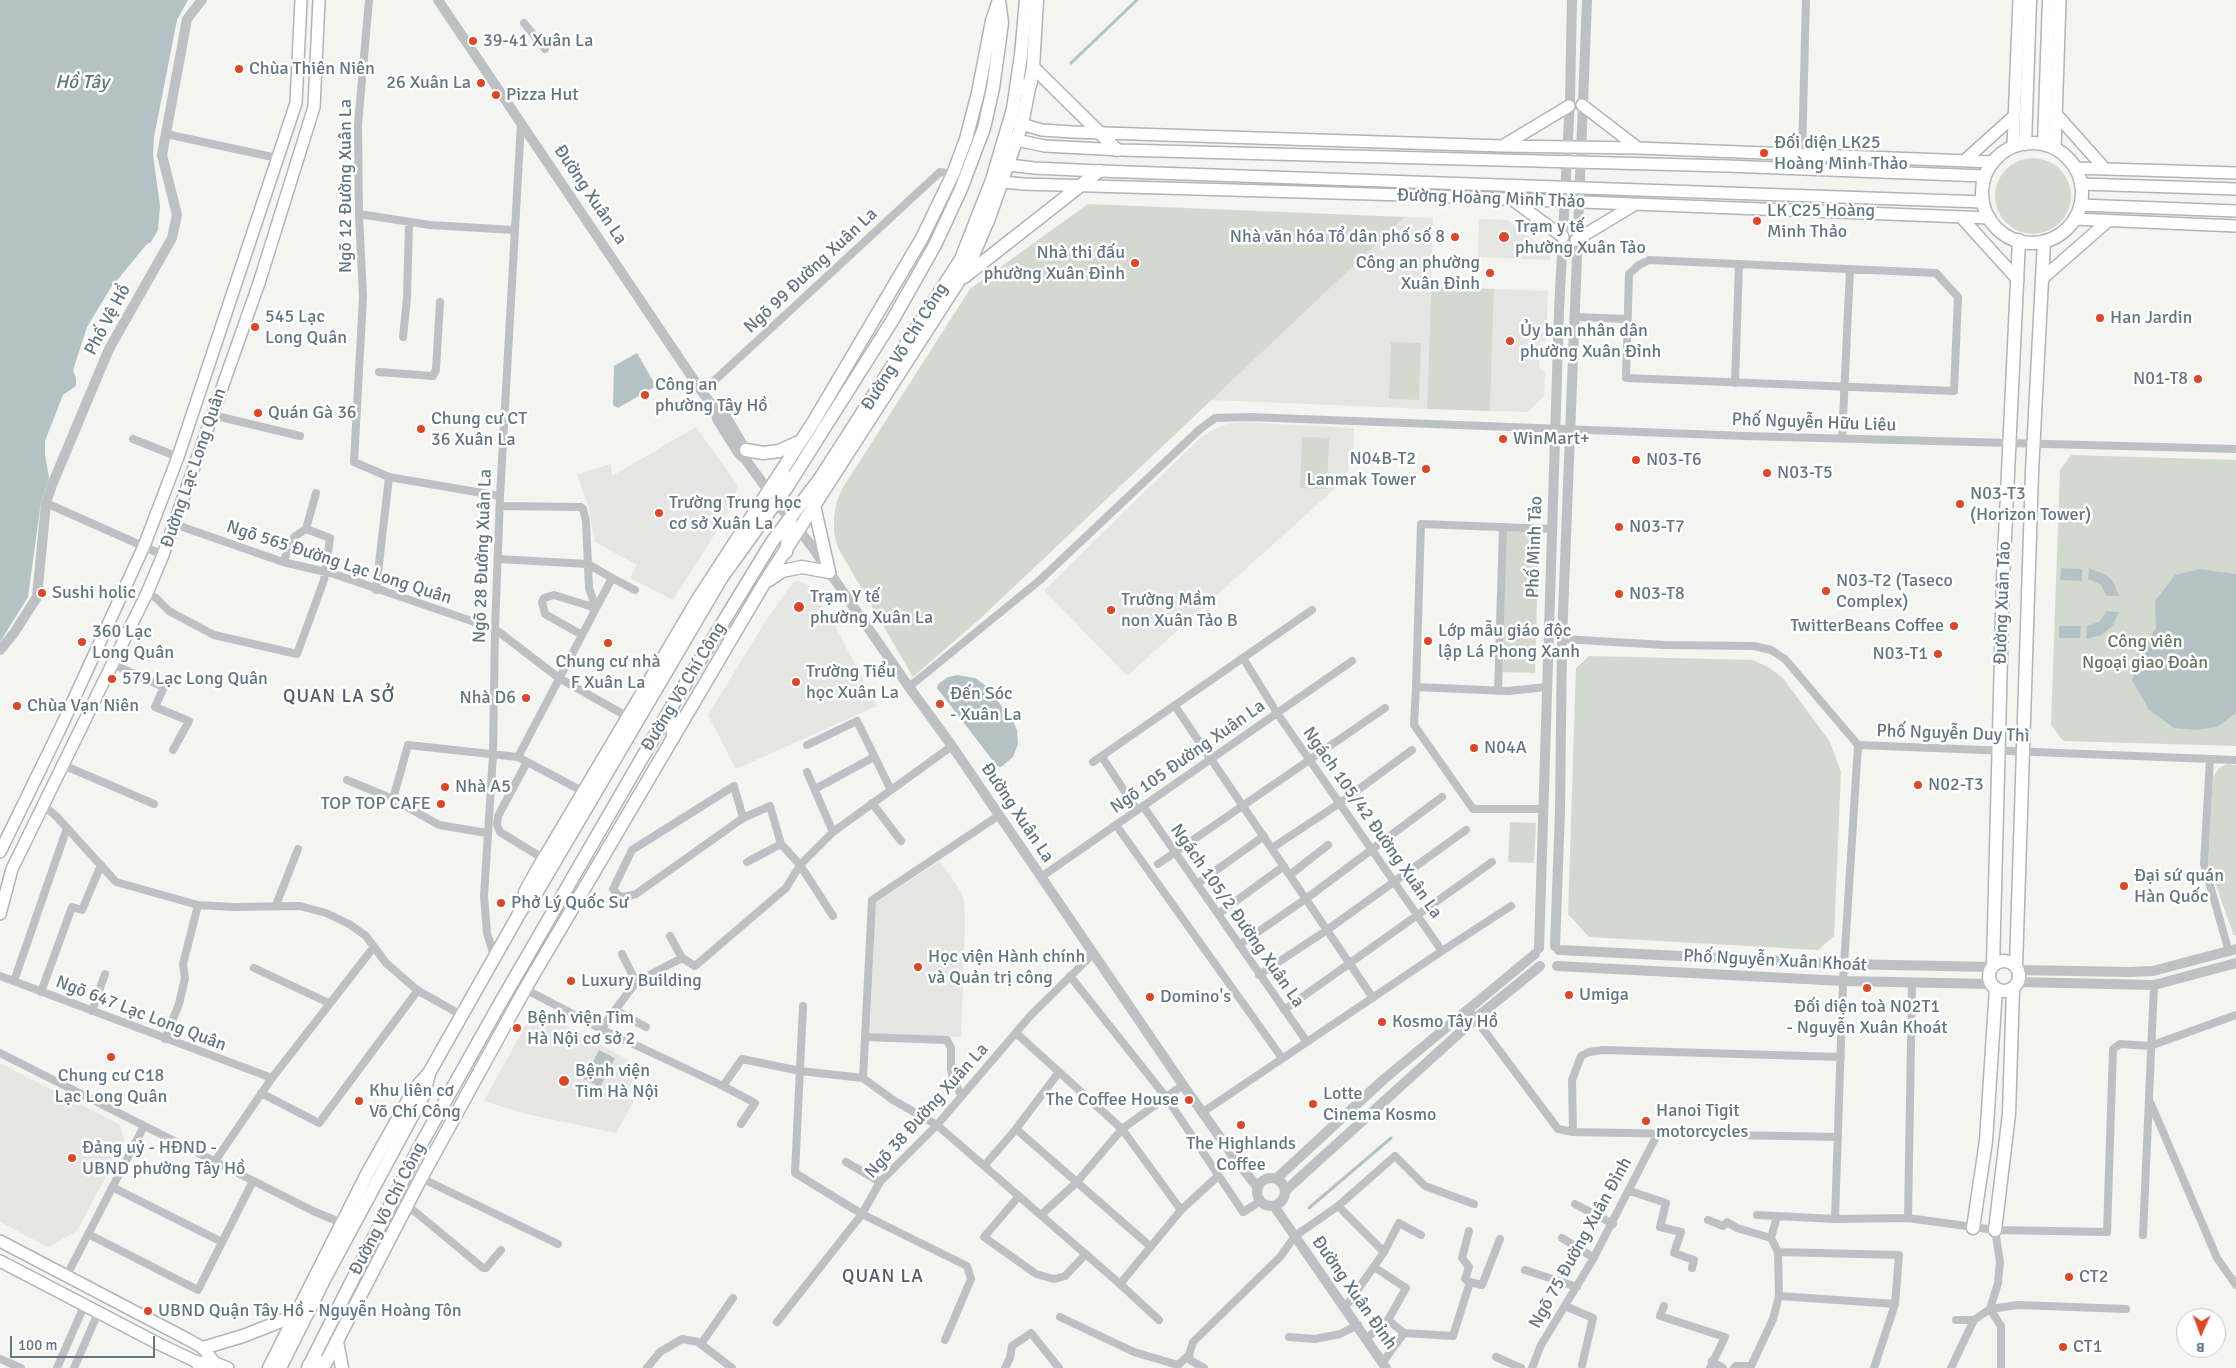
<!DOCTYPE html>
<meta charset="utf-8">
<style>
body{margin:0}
#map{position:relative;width:2236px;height:1368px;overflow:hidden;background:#f4f4f0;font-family:Signika,sans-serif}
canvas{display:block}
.north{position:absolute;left:2176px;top:1308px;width:50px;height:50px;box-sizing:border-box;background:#fff;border:1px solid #c1c8cd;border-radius:50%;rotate:182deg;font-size:14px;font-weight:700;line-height:20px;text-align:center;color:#647681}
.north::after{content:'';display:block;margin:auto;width:18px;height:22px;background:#df4626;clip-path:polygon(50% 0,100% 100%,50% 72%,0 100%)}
.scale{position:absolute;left:10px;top:1336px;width:145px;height:22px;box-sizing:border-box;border:2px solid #647681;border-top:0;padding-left:6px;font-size:15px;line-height:18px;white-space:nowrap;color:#647681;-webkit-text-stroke:4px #fff;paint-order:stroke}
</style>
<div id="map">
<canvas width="2236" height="1368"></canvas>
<div class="north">B</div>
<div class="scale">100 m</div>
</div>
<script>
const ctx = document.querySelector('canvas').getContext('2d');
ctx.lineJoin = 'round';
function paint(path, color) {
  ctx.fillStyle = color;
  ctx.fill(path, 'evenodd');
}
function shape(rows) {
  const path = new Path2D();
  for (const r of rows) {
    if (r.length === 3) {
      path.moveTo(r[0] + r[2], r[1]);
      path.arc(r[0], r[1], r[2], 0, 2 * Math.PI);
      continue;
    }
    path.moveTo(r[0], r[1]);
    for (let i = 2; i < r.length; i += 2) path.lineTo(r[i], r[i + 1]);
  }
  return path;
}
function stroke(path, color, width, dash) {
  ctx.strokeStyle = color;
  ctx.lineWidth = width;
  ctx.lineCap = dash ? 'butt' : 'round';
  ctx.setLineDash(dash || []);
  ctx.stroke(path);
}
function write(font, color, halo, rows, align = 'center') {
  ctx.font = font + ' Signika,sans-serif';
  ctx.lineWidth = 5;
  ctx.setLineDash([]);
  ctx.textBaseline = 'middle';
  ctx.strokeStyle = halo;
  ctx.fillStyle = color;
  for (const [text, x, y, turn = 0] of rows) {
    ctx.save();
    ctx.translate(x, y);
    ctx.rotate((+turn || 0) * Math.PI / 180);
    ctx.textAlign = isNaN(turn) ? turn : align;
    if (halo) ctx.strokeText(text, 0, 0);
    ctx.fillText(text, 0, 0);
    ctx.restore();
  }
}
const built = shape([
 [1405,217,1433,218,1427,409,1211,400],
 [1479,219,1508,220,1550,253,1550,260,1478,257],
 [1494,289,1548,291,1546,341,1540,341,1539,368,1545,373,1544,396,1528,412,1490,411],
 [1240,422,1354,428,1353,460,1348,471,1339,485,1127,676,1044,590,1196,442,1211,431,1227,424],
 [696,427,737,484,735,502,673,600,630,578,637,565,595,542,588,505,577,474,611,464,612,476],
 [798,581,808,585,834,624,877,706,736,769,708,715,765,622,788,589,793,583],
 [940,861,961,892,964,901,965,924,961,1037,870,1034,875,903],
 [535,1008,641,1067,625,1095,634,1101,616,1133,526,1114,484,1101],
 [0,1063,119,1124,125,1141,77,1231,48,1247,0,1222]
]);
const green = shape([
 [2033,196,38],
 [1088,204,1405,217,983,616,913,677,838,548,834,533,834,516,837,501,842,489,970,289],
 [1431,287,1494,289,1490,411,1427,409],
 [1391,342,1421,343,1419,400,1389,399],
 [1302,437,1329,438,1327,489,1300,488],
 [2071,455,2236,460,2236,746,2063,741,2051,725,2060,470],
 [1506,528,1539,529,1535,673,1503,672],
 [1589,656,1753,660,1768,667,1783,678,1830,742,1841,772,1834,936,1818,950,1589,937,1568,914,1576,668],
 [2227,764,2236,765,2236,935,2234,936,2208,863,2213,777,2219,768],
 [1510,822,1536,823,1534,863,1508,862]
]);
const water = shape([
 [0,0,188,0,177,20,154,137,153,155,160,206,158,230,151,242,146,245,110,289,87,327,73,370,76,379,76,386,63,395,45,441,45,454,49,478,41,502,28,597,0,642],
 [637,353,656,386,618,408,613,405,614,366],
 [2061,568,2082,569,2082,581,2060,580],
 [2089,568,2106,575,2113,581,2119,596,2107,596,2101,585,2088,579],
 [2199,569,2236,574,2236,713,2217,727,2196,730,2174,728,2149,710,2132,680,2142,648,2156,628,2155,601,2175,575],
 [2107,611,2119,612,2113,625,2102,635,2086,639,2087,626,2099,622],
 [2059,626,2081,626,2080,638,2059,638],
 [957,675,975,678,985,685,1012,719,1017,730,1018,744,1013,757,1001,767,997,766,937,688,938,684,948,677],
 [599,1050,615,1058,600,1087,584,1079]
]);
const stream = shape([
 [1071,63,1137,0],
 [1309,1208,1391,1138]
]);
const minor = shape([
 [369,0,358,125,359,214,363,297,354,462,389,477,500,496],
 [524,23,545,49],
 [166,134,277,158],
 [1802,155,1806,0],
 [359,214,430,225,514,230],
 [1649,260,1936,273,1958,297,1954,391,1626,378,1629,274,1639,265,1649,260],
 [1575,317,1627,319],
 [403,337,407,298,409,223],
 [379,372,433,376,436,370,440,302],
 [1735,383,1739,264],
 [702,392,940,172,953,174],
 [212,415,300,436],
 [133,439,178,457],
 [1842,439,1850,269],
 [46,503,163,555],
 [500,506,581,507,583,509,586,521,589,588,596,608],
 [174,524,283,562,334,574,495,629,559,678,628,717],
 [498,559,588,564,612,578,518,757],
 [283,562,294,537,306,529,316,493],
 [612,578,635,590],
 [376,590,389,477],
 [147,593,156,598,169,611,214,635,297,654,324,580,330,538,306,529],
 [582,635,545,614,542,602,544,598,554,595,596,608],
 [1562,639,1665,645,1754,646,1771,650,1785,659,1858,745,2236,760],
 [1243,658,1277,713,1442,951],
 [112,664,164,687,155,707,189,721,173,750],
 [909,687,1040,580,1199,430,1215,418,1249,417,1745,436,2236,449],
 [1416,687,1421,524,1552,529],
 [1498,691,1503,527],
 [1175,706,1373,998],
 [807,745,857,721,891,790],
 [1102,757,1137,810],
 [2210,759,2204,864,2229,952],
 [527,762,498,816,497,825,500,832,544,859],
 [1093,762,1312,610],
 [63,765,154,804],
 [807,772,833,832],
 [347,780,393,799,408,745,518,757,584,792],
 [815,789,874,757],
 [393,799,439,825,487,833],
 [872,803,901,841],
 [43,805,57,817,116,882,198,905,234,907,300,906,326,913,349,924,366,936,386,963,417,990,463,1016],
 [1143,806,1307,1042],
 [1543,809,1473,809,1414,725,1416,687,1508,691,1547,687],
 [743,818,636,894,624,897,618,895,613,889,632,850,734,786,743,818,770,806,781,844,800,865,833,916],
 [1116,825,1282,1058],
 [1272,848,1340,803,1412,750],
 [747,862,781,844],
 [1158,864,1385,708],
 [1291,874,1328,845],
 [1041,877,1352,661],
 [1197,884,1264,836],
 [276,905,298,849],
 [1218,914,1284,866],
 [670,936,682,958],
 [1239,945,1307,898,1442,797],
 [622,954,636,982],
 [495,959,487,933,484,896,493,755,495,629,500,496,521,123],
 [254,968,329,1003],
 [1259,975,1327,930,1466,830],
 [0,976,272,1078],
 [1070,976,1166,1097,1243,1212,1261,1201],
 [14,981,67,828],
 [525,989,601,1029,636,982,682,958,695,966,786,888,800,865,833,832,952,746],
 [41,992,72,907,82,910,101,865],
 [803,1006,795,1173,862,1214,967,1266,971,1279,945,1340],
 [1468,1009,1558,1129,1573,1132,1838,1137],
 [615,1010,646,1027],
 [1284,1010,1492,862],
 [92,1011,105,974],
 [601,1029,723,1086,742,1059,800,1071,863,1078,893,1100,937,1125,1120,1284,1159,1320],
 [1016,1033,1122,1129,1181,1210],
 [865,1037,947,1040,951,1048,951,1069,953,1080,962,1096],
 [165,1039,179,1004,185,978,183,964,198,905],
 [0,1053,313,1211,342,1223],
 [863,1078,872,900,998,816],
 [723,1086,755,1103,741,1124],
 [261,1093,319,1123,418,990],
 [2151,1104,2217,1258,2236,1285],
 [1203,1112,1442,951,1511,906],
 [1016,1129,1151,1247],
 [1573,1132,1572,1080,1581,1056,1589,1052,1603,1050,1841,1057],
 [215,1161,272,1078,373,948],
 [846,1162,880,1182],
 [984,1166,1016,1129,1059,1072],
 [421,1178,558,1244],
 [112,1187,222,1242],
 [1630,1191,1666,1203,1660,1227,1681,1232,1674,1253,1694,1260,1692,1268],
 [1019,1196,984,1237,1036,1274,1054,1279,1065,1276,1086,1254],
 [1575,1204,1613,1224],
 [407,1205,483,1268,486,1268,501,1250],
 [1338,1206,1384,1252],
 [1041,1215,1077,1182,1122,1129,1183,1085],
 [1757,1215,1835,1219,1908,1218,1995,1230,2107,1232,2113,1049,2120,1044,2150,1046,2236,1015],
 [1908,1218,1912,984],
 [1835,1219,1843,981,1858,745],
 [1708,1220,1723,1226,1727,1222,1737,1228,1771,1238,1778,1252,1779,1296,1773,1319,1751,1366,1736,1366,1734,1368],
 [1995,1230,2000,1262,1998,1283,1990,1309,2001,1326,2001,1368],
 [88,1234,198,1290,253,1181],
 [2143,1235,2154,985],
 [1562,1238,1594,1258],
 [1771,1238,1777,1216],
 [1778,1252,1899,1255,1895,1304,1874,1368],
 [1525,1270,1577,1287],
 [66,1277,144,1126],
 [1470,1282,1482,1285,1500,1239],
 [1120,1284,1181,1210,1218,1176],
 [1779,1296,1895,1304],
 [1565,1306,1593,1318,1582,1365],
 [1664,1306,1660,1316,1725,1337,1710,1368],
 [1345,1308,1384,1252,1399,1223,1421,1235],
 [1060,1317,1134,1352,1178,1365,1189,1355],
 [1388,1320,1404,1333,1453,1336,1470,1282,1465,1279,1469,1267,1462,1258,1469,1231],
 [1956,1320,1974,1320,1990,1309,2018,1305,2126,1309],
 [777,1322,862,1214,880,1182,937,1125,1031,1015,1093,954],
 [1289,1337,1315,1339,1340,1334,1358,1325],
 [1367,1338,1388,1320,1406,1288,1374,1267],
 [701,1344,733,1298],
 [1189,1355,1193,1342,1280,1257,1295,1236,1338,1206,1395,1156,1425,1186,1474,1204],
 [1189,1355,1190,1360,1204,1368],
 [1496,1357,1521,1368],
 [0,1359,21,1368],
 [1712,1361,1723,1368],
 [1383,1362,1404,1333],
 [57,1368,84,1306],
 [74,1368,98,1313],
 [647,1368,660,1352,682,1339,698,1342,732,1368],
 [1005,1368,1010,1358,1012,1346,1031,1333,1059,1368],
 [1532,1368,1541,1345,1592,1261,1658,1133],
 [1951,1368,1974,1320]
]);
const tertiary = shape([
 [438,0,702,392,715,409,725,415,746,450,746,458],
 [715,409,717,419,739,454,746,460,777,503,810,544,909,687,952,746,1183,1085,1236,1160,1258,1188],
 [0,650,14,633,37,597,46,503,52,485,109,349,172,238,177,215,162,155,187,19,202,0],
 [1555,946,1560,811,1562,639,1587,0],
 [1539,948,1559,311,1570,99,1572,0],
 [1559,950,1844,964,1992,967],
 [1557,966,1843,981,1992,984],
 [2018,970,2130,972,2153,971,2236,949],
 [2018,982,2154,985,2236,963],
 [1271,1192,14],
 [1276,1179,1383,1080,1535,954],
 [1285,1191,1476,1018,1540,966],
 [1274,1206,1386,1368]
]);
const secondary = shape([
 [1582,105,1638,148],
 [2056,114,2105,169],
 [1014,122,1042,130,1073,132,1503,146,1638,148,1993,162],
 [1007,138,1045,146,1121,150,1727,166,1984,176],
 [1504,145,1569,106],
 [2013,147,2019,0],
 [2055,149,2060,0],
 [1964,161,2014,116],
 [1001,164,1034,168,1099,171,1983,202],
 [2075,168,2236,173],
 [993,181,1023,184,1405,195,1990,218],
 [2081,184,2236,189],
 [1513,200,1563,237],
 [2080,205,2236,211],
 [1961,217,2018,280],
 [2074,219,2236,226],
 [1576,240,1634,205],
 [2043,278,2108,221],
 [0,852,61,727,144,546,178,457,296,103,301,0],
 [0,914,12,869,147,593,163,555,259,283,314,107,319,0],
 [0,1241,189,1340,203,1348,215,1363],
 [0,1261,159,1344,197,1362,215,1363,228,1368]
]);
const primary = shape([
 [1033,67,1117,150],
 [2032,193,50],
 [2025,144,2030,0],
 [2044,144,2049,0],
 [964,277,1099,171],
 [746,450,763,453,779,451,801,441],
 [769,580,782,571,802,567,829,572],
 [523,907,525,892,536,872,698,599,814,421,922,238,953,174,966,139,978,93,992,21,999,0],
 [2004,976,15],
 [1993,966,2003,579,2019,240],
 [2016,966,2032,472,2044,241],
 [1973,1228,1986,1141,1996,988],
 [1995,1230,2009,1114,2013,988],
 [337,1341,342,1368],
 [203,1348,243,1336,294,1316],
 [197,1362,200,1368],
 [269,1368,367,1174,414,1090,429,1073],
 [323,1368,421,1178,525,989,763,585,969,265,989,218,1022,124,1033,67,1037,0]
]);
const trunk = shape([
 [1016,90,1031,83],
 [811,492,829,572],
 [778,498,783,471],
 [786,552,790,520],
 [672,706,673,738],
 [309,1365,326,1361],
 [280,1368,325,1278,424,1094,429,1073,523,907,534,897,722,577,787,487,892,321,935,245,961,189,984,128,993,88,1002,23,999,0],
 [308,1368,419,1148,498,1007,672,706,772,542,821,477,961,259,992,180,1013,109,1021,55,1026,0]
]);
const markers = [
 [473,41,5,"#df4626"],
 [239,69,5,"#df4626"],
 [481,83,5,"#df4626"],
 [496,95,5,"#df4626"],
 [1764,153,5,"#df4626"],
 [1757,221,5,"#df4626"],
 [1455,237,5,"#df4626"],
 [1504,237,6,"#df4626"],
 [1135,263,5,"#df4626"],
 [1490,273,5,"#df4626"],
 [2100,318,5,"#df4626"],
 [255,327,5,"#df4626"],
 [1510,341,5,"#df4626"],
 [2198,379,5,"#df4626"],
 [645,395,5,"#df4626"],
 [258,413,5,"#df4626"],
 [421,429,5,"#df4626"],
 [1503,439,5,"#df4626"],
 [1636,460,5,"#df4626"],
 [1426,469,5,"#df4626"],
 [1767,473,5,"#df4626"],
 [1960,504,5,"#df4626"],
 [659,513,5,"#df4626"],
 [1619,527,5,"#df4626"],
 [1826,591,5,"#df4626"],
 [42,593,5,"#df4626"],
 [1619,594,5,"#df4626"],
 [799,607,6,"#df4626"],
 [1111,610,5,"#df4626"],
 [1954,626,5,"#df4626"],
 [1428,641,5,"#df4626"],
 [82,642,5,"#df4626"],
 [608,643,5,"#df4626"],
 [1938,654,5,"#df4626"],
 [112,679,5,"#df4626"],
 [796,682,5,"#df4626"],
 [526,698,5,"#df4626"],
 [940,704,5,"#df4626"],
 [17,706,5,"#df4626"],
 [1474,748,5,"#df4626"],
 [1918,785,5,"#df4626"],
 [445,787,5,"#df4626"],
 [441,804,5,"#df4626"],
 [2124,886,5,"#df4626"],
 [501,903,5,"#df4626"],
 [918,967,5,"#df4626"],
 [571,981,5,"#df4626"],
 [1867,988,5,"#df4626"],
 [1569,995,5,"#df4626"],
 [1150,997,5,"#df4626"],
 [1382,1022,5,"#df4626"],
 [517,1028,5,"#df4626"],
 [111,1057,5,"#df4626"],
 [564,1081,6,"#df4626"],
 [1189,1100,5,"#df4626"],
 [359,1101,5,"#df4626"],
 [1313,1104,5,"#df4626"],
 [1646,1121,5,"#df4626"],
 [1241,1125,5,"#df4626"],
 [72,1158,5,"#df4626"],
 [2069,1277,5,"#df4626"],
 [148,1311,5,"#df4626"],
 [2063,1347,5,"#df4626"]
];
const poiNames = [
 ["39-41 Xuân La",483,41],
 ["Chùa Thiên Niên",249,69],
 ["26 Xuân La",471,83,"right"],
 ["Pizza Hut",506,95],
 ["Đối diện LK25",1774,143],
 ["Hoàng Minh Thảo",1774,164],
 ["LK C25 Hoàng",1767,211],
 ["Minh Thảo",1767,232],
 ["Trạm y tế",1515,227],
 ["phường Xuân Tảo",1515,248],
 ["Nhà văn hóa Tổ dân phố số 8",1445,237,"right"],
 ["Nhà thi đấu",1125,253,"right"],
 ["phường Xuân Đỉnh",1125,274,"right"],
 ["Công an phường",1480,263,"right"],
 ["Xuân Đỉnh",1480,284,"right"],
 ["545 Lạc",265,317],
 ["Long Quân",265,338],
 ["Han Jardin",2110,318],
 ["Ủy ban nhân dân",1520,331],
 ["phường Xuân Đỉnh",1520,352],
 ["N01-T8",2188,379,"right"],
 ["Công an",655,385],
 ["phường Tây Hồ",655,406],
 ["Quán Gà 36",268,413],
 ["Chung cư CT",431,419],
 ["36 Xuân La",431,440],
 ["WinMart+",1513,439],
 ["N04B-T2",1416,459,"right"],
 ["Lanmak Tower",1416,480,"right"],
 ["N03-T6",1646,460],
 ["N03-T5",1777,473],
 ["N03-T3",1970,494],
 ["(Horizon Tower)",1970,515],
 ["Trường Trung học",669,503],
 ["cơ sở Xuân La",669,524],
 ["N03-T7",1629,527],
 ["N03-T2 (Taseco",1836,581],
 ["Complex)",1836,602],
 ["Sushi holic",52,593],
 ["N03-T8",1629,594],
 ["Trạm Y tế",810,597],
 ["phường Xuân La",810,618],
 ["Trường Mầm",1121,600],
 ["non Xuân Tảo B",1121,621],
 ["TwitterBeans Coffee",1944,626,"right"],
 ["Lớp mẫu giáo độc",1438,631],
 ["lập Lá Phong Xanh",1438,652],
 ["360 Lạc",92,632],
 ["Long Quân",92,653],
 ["N03-T1",1928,654,"right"],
 ["Chung cư nhà",608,662,"center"],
 ["F Xuân La",608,683,"center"],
 ["Trường Tiểu",806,672],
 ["học Xuân La",806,693],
 ["579 Lạc Long Quân",122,679],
 ["Đến Sóc",950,694],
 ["- Xuân La",950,715],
 ["Nhà D6",516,698,"right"],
 ["Chùa Vạn Niên",27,706],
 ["N04A",1484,748],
 ["N02-T3",1928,785],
 ["Nhà A5",455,787],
 ["TOP TOP CAFE",431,804,"right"],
 ["Đại sứ quán",2134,876],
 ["Hàn Quốc",2134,897],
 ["Phở Lý Quốc Sư",511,903],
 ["Học viện Hành chính",928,957],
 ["và Quản trị công",928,978],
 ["Luxury Building",581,981],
 ["Umiga",1579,995],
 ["Domino's",1160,997],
 ["Đối diện toà N02T1",1867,1007,"center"],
 ["- Nguyễn Xuân Khoát",1867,1028,"center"],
 ["Bệnh viện Tim",527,1018],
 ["Hà Nội cơ sở 2",527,1039],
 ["Kosmo Tây Hồ",1392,1022],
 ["Bệnh viện",575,1071],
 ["Tim Hà Nội",575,1092],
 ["Chung cư C18",111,1076,"center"],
 ["Lạc Long Quân",111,1097,"center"],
 ["Khu liên cơ",369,1091],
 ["Võ Chí Công",369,1112],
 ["Lotte",1323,1094],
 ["Cinema Kosmo",1323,1115],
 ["The Coffee House",1179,1100,"right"],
 ["Hanoi Tigit",1656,1111],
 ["motorcycles",1656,1132],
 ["The Highlands",1241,1144,"center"],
 ["Coffee",1241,1165,"center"],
 ["Đảng uỷ - HĐND -",82,1148],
 ["UBND phường Tây Hồ",82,1169],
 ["CT2",2079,1277],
 ["UBND Quận Tây Hồ - Nguyễn Hoàng Tôn",158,1311],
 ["CT1",2073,1347]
];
const streetNames = [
 ["Ngõ 12 Đường Xuân La",346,186,-90],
 ["Đường Xuân La",590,195,56],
 ["Đường Hoàng Minh Thảo",1491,199,2],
 ["Ngõ 99 Đường Xuân La",811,271,-43],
 ["Phố Vệ Hồ",108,320,-62],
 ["Đường Võ Chí Công",905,347,-58],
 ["Phố Nguyễn Hữu Liêu",1814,423,2],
 ["Đường Lạc Long Quân",194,468,-71],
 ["Phố Minh Tảo",1535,547,-88],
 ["Ngõ 28 Đường Xuân La",483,556,-88],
 ["Ngõ 565 Đường Lạc Long Quân",339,563,18],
 ["Đường Xuân Tảo",2003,603,-88],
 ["Đường Võ Chí Công",684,687,-59],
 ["Phố Nguyễn Duy Thì",1953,734,2],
 ["Ngõ 105 Đường Xuân La",1188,757,-35],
 ["Đường Xuân La",1017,813,56],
 ["Ngách 105/42 Đường Xuân La",1372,823,55],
 ["Ngách 105/2 Đường Xuân La",1237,916,55],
 ["Phố Nguyễn Xuân Khoát",1775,961,3],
 ["Ngõ 647 Lạc Long Quân",141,1014,21],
 ["Ngõ 38 Đường Xuân La",927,1111,-48],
 ["Đường Võ Chí Công",388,1209,-63],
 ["Ngõ 75 Đường Xuân Đỉnh",1581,1243,-61],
 ["Đường Xuân Đỉnh",1354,1293,55]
];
const parkNames = [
 ["Công viên",2145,642],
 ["Ngoại giao Đoàn",2145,663]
];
const waterNames = [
 ["Hồ Tây",82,83]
];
const neighbourhoodNames = [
 ["QUAN LA SỞ",339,697],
 ["QUAN LA",883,1277]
];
paint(built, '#e5e6e4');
paint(green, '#d4d9d0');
paint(water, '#b4c2c5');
stroke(stream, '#b4c2c5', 3);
stroke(secondary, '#afb5b9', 14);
stroke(primary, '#b0b5b8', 15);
stroke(trunk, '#b0b4b7', 15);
stroke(minor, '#bdc1c4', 8);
stroke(tertiary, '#bdc1c4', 10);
stroke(secondary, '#fff', 11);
stroke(primary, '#fff', 12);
stroke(trunk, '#fff', 12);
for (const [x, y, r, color] of markers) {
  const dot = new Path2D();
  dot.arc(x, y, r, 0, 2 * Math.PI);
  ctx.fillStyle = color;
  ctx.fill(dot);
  stroke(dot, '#fff', 2);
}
write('18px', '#647681', '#fff', poiNames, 'left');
write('18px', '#647681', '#fff', streetNames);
write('18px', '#687863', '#fff', parkNames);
write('italic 19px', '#5f787f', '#fff', waterNames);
ctx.letterSpacing = '1px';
write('19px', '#525e66', '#fff', neighbourhoodNames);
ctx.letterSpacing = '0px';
</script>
